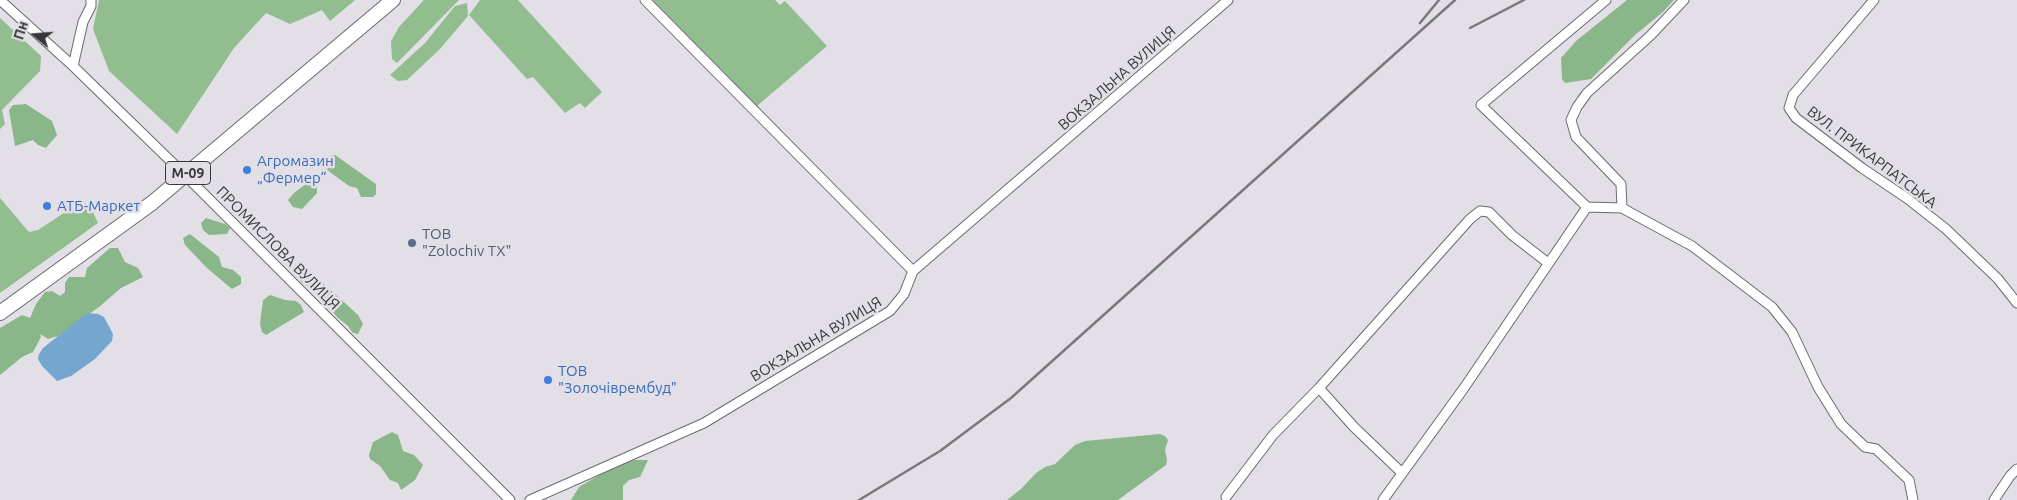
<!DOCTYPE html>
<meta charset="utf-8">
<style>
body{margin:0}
#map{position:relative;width:2017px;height:500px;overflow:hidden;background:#e2dfe7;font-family:Ubuntu,sans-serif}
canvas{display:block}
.north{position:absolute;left:10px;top:10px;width:50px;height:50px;-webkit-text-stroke:4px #e2dfe7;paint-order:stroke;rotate:288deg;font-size:14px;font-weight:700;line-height:20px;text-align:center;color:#38373a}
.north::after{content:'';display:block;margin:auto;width:18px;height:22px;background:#38373a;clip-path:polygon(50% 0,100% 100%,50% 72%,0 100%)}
</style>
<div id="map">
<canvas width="2017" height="500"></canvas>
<div class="north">Пн</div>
</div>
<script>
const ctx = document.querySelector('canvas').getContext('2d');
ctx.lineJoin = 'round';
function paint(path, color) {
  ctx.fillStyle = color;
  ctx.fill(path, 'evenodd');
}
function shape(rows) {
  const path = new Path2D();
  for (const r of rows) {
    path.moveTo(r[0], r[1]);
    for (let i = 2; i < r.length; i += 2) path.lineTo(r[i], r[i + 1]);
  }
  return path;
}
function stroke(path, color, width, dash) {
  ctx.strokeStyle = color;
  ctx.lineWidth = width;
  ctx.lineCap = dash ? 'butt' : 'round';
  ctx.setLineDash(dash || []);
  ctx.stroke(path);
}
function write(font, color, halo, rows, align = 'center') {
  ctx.font = font + ' Ubuntu,sans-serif';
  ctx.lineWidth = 5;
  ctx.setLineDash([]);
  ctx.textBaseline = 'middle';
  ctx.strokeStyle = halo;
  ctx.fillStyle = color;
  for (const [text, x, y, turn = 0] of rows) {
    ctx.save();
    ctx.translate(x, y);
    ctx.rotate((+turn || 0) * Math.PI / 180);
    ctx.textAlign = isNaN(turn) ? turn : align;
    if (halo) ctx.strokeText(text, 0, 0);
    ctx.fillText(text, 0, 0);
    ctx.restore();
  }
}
const green = shape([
 [99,0,355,0,330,21,322,10,290,24,266,13,234,48,177,134,109,71,93,29],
 [424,0,459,0,397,63,392,59,391,41,399,27],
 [480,0,518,0,602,92,585,108,580,103,565,113,533,77,527,79,469,15],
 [653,0,775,0,780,5,785,1,827,46,757,106],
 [467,3,468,16,440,49,407,80,398,81,390,75,425,43,455,6],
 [0,18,41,56,40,71,2,110,5,124,0,129],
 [0,198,29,232,38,230,82,201,90,206,98,223,0,293]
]);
const forest = shape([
 [1627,0,1674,0,1663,12,1635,35,1591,79,1565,83,1562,79,1561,58,1576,41],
 [26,104,52,121,57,135,46,148,38,145,33,140,15,146,9,110,13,105],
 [335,155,376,184,376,194,373,197,361,197,357,188,349,186,327,170,324,157],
 [311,180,317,181,317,193,302,209,293,207,288,200,294,193],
 [206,218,225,224,230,228,227,234,209,235,203,230,201,223],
 [190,234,219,257,222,267,233,270,241,277,241,284,232,289,207,268,185,245,183,238],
 [110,248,118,248,125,262,138,268,143,277,121,288,99,307,58,336,48,339,40,334,41,337,33,352,22,357,0,375,0,328,22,315,30,318,36,304,45,292,52,291,60,296,65,292,65,283,69,277,85,277,87,268],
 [301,267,324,284,358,315,363,324,358,334,353,333,348,326,337,317,316,291,302,283,295,271],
 [270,295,285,300,296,301,301,305,304,312,266,335,262,332,260,324,263,300],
 [392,432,398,435,403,451,414,455,423,465,415,480,401,490,398,483,390,480,380,466,370,459,369,455,373,442],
 [1160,434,1165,436,1168,440,1165,450,1167,460,1166,465,1118,500,1007,500,1021,489,1036,473,1045,467,1055,464,1075,445,1085,441],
 [634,460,648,460,640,477,629,480,623,486,623,500,571,500,579,487,613,467]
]);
const water = shape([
 [87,313,98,314,104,317,113,334,112,341,95,359,71,376,57,381,42,366,38,359,39,354,43,348]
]);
const minor = shape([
 [0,0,73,66,185,175,510,500],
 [645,0,913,271],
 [1606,0,1481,105,1587,207,1622,208,1621,184,1576,137,1571,120,1577,107,1587,93,1651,35,1684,0],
 [1874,0,1793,95,1789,108,1796,118,1862,168,1908,199,1946,229,1998,279,2017,303],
 [73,66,83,22,91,6,91,0],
 [1622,208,1692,246,1772,307,1792,332,1818,387,1841,424,1865,447,1876,449,1909,480,1913,500],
 [1319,388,1354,427,1402,473],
 [1226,497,1273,435,1319,388,1470,219,1480,211,1489,212,1512,235,1548,263],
 [530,500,704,423,890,311,904,294,913,271,1228,0],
 [1383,500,1464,388,1587,207],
 [1994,500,2010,476,2017,469]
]);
const highway = shape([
 [0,313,152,203,393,0]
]);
const rail = shape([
 [1420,23,1439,0],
 [1470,28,1524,0],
 [859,500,940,451,1011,398,1455,0]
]);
const markers = [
 [247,170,5,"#3f7fe0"],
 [47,206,5,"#3f7fe0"],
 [412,243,5,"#5c6f8a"],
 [548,380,5,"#3f7fe0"]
];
const shields = [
 [188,173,45]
];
const shieldNames = [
 ["М-09",188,173]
];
const streetNames = [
 ["ВОКЗАЛЬНА ВУЛИЦЯ",1117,78,-41],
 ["ВУЛ. ПРИКАРПАТСЬКА",1872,157,37],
 ["ПРОМИСЛОВА ВУЛИЦЯ",278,248,45],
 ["ВОКЗАЛЬНА ВУЛИЦЯ",816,339,-31]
];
const shopNames = [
 ["Агромазин",257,161],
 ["„Фермер“",257,178],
 ["АТБ-Маркет",57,206],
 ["ТОВ",558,371],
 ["\"Золочіврембуд\"",558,388]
];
const serviceNames = [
 ["ТОВ",422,234],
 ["\"Zolochiv TX\"",422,251]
];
paint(green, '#91bd8f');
paint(forest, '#8ab789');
paint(water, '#75a6d0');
stroke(minor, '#6c6970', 11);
stroke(highway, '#6c6970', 16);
stroke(minor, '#fff', 9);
stroke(highway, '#fff', 14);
stroke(rail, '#7a787d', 2.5);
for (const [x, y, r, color] of markers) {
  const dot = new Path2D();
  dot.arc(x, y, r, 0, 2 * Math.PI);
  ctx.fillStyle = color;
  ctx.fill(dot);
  stroke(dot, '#e2dfe7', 2);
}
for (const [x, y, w] of shields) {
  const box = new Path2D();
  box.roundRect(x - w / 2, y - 11.5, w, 23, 4);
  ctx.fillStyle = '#e2dfe7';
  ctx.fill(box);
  stroke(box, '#38373a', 1);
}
write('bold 14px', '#38373a', null, shieldNames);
write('15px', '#38373a', '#e2dfe7', streetNames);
write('15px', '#366cbe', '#e2dfe7', shopNames, 'left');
write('15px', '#4e5e75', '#e2dfe7', serviceNames, 'left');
</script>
